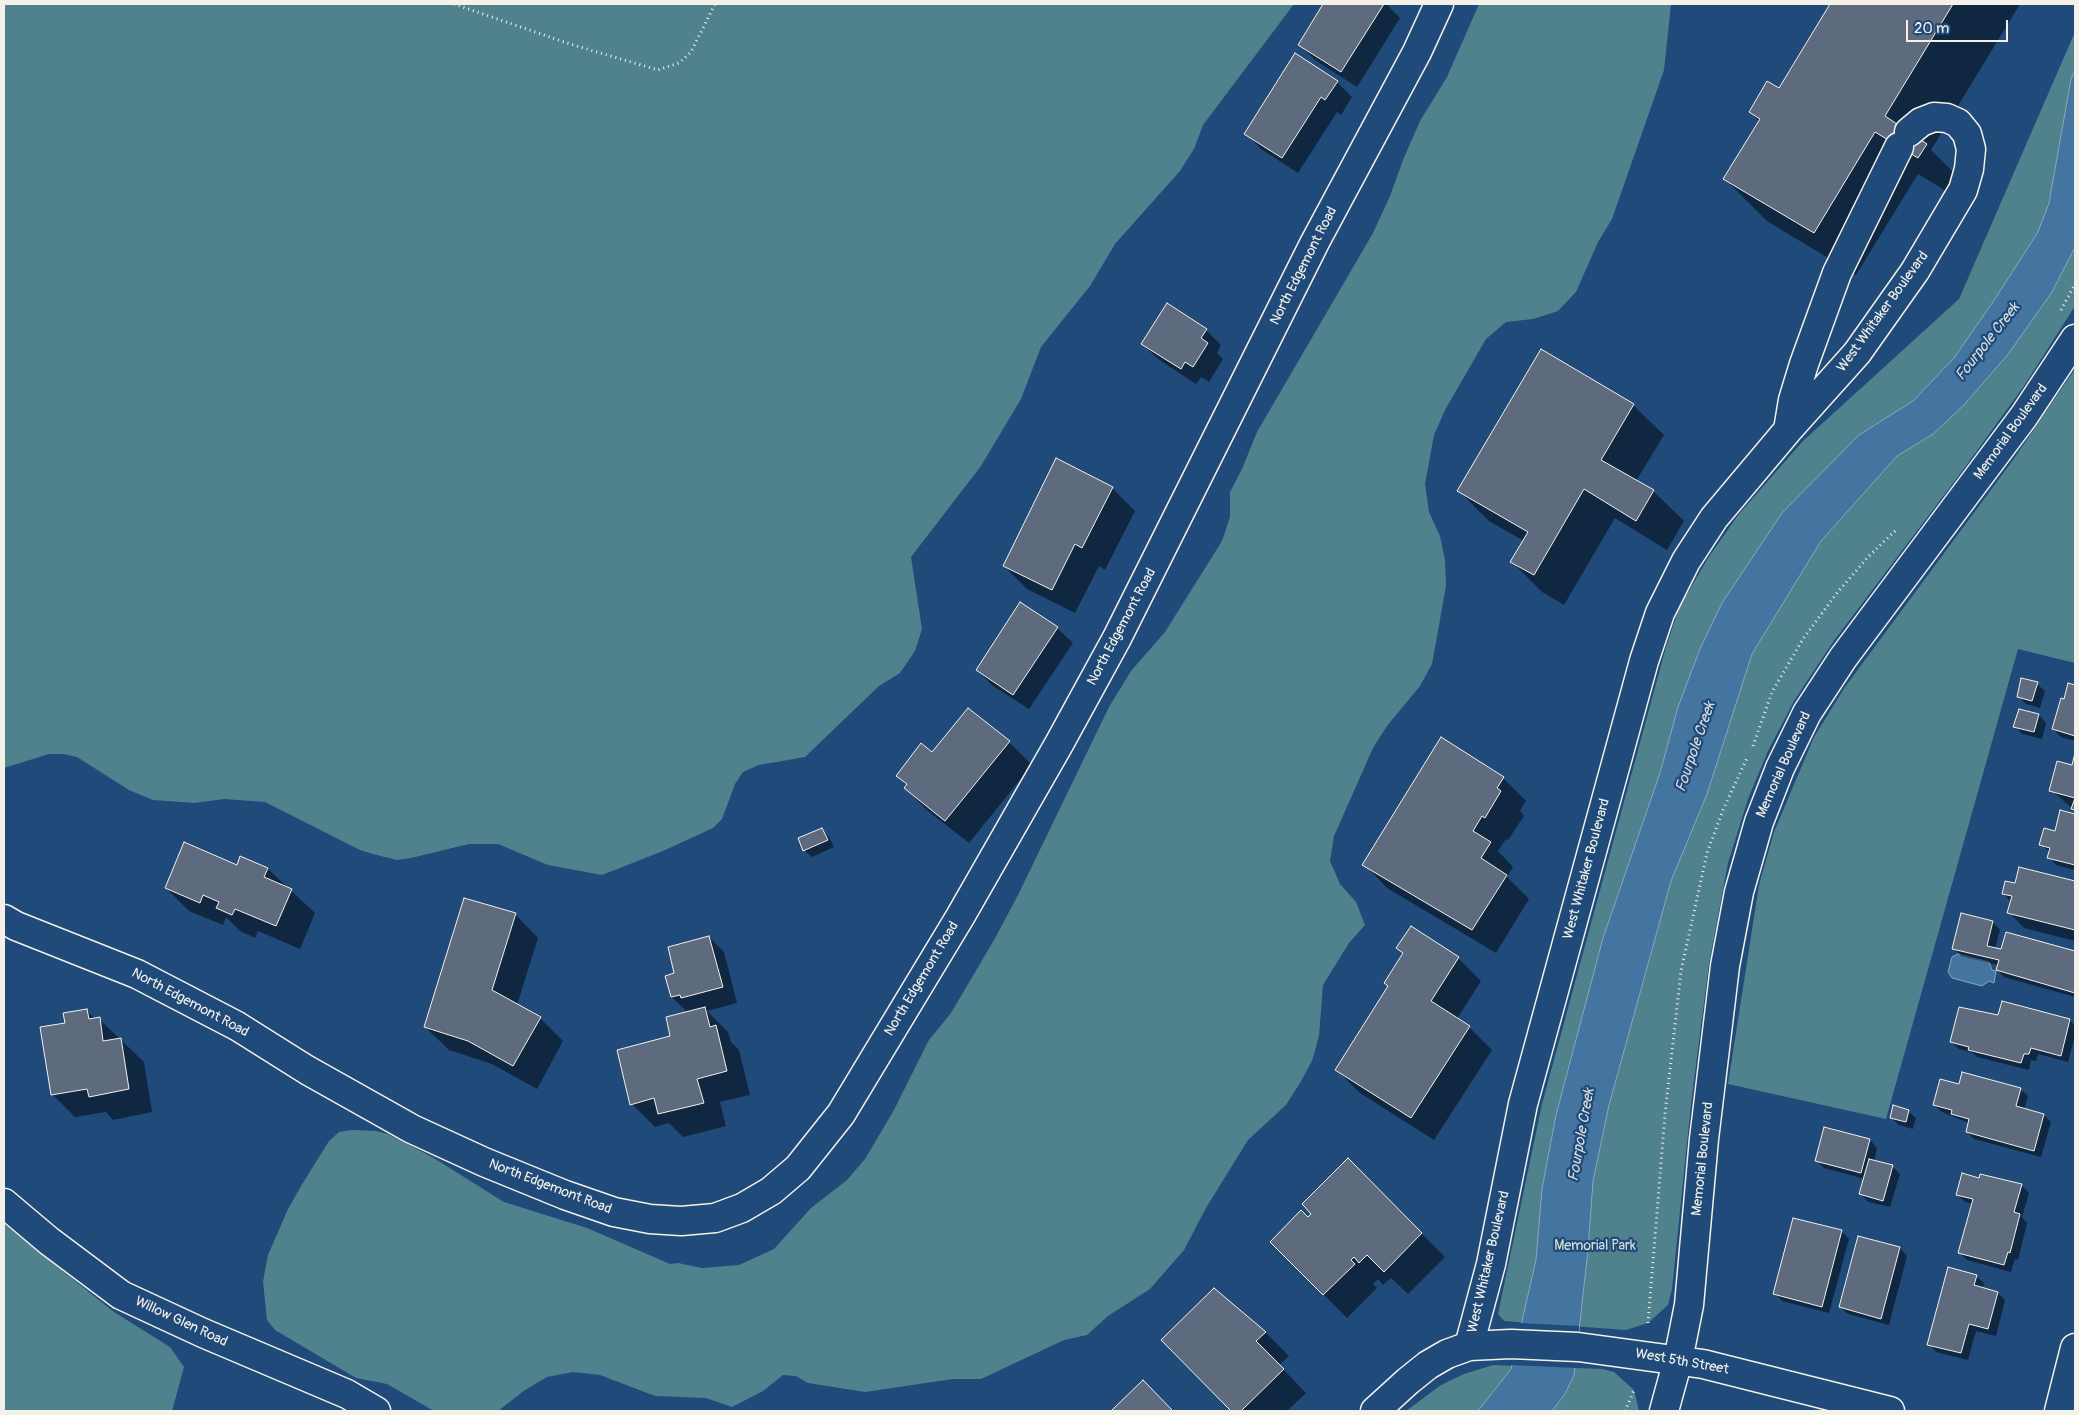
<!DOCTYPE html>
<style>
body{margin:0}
#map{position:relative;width:2079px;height:1415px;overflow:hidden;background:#1f4a7a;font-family:Pangolin,sans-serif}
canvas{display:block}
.frame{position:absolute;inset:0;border:5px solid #f4f1e8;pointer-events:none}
.scale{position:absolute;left:1906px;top:20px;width:102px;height:22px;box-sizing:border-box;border:2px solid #f4f1e8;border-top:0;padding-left:6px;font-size:15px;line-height:18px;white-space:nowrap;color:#f4f1e8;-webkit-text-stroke:4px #1f4a7a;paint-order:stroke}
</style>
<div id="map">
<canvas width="2079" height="1415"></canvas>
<div class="frame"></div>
<div class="scale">20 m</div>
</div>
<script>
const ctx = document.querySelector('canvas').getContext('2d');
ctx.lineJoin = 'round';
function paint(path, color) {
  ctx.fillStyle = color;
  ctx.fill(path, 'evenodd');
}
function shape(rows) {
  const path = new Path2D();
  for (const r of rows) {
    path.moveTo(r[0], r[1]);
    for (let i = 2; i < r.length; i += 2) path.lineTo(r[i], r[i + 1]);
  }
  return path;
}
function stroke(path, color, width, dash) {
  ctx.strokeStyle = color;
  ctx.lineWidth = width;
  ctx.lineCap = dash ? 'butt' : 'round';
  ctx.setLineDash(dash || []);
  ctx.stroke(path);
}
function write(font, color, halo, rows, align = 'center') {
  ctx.font = font + ' Pangolin,sans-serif';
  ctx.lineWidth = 4.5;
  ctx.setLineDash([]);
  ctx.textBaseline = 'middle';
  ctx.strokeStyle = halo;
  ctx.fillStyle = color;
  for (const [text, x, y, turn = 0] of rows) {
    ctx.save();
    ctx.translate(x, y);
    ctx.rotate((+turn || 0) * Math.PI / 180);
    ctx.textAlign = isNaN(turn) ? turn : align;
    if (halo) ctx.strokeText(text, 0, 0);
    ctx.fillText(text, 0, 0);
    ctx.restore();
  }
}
const green = shape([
 [4,4,1294,4,1203,125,1194,149,1180,171,1115,244,1090,286,1041,347,1021,399,981,466,911,557,922,629,915,651,900,673,879,686,805,757,759,765,743,772,735,784,722,819,713,828,663,851,602,875,548,865,498,844,469,844,411,858,397,860,373,854,360,850,265,802,224,799,195,803,153,800,129,790,77,757,63,754,49,754,4,768],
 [1479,4,1671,4,1664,70,1612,219,1598,242,1576,292,1558,311,1533,319,1506,322,1486,339,1445,410,1434,435,1425,484,1429,512,1440,536,1445,560,1446,586,1432,664,1420,686,1387,726,1373,748,1334,836,1330,861,1340,884,1356,902,1365,925,1349,943,1323,985,1319,1036,1312,1061,1300,1083,1286,1105,1248,1140,1206,1208,1184,1250,1150,1289,1108,1316,1087,1335,1064,1340,981,1379,953,1379,865,1392,808,1383,796,1376,783,1375,763,1391,732,1407,706,1398,655,1396,600,1375,573,1372,547,1377,525,1390,498,1411,434,1411,387,1384,356,1378,275,1330,267,1320,263,1282,268,1255,288,1209,301,1186,329,1141,339,1132,352,1130,376,1131,388,1134,432,1157,504,1202,587,1228,670,1264,678,1263,702,1268,739,1265,774,1249,811,1208,847,1180,865,1159,894,1110,929,1040,951,1013,994,940,1018,895,1109,707,1131,671,1165,632,1222,541,1230,517,1230,492,1242,469,1257,432,1373,233,1390,196,1403,160,1420,121,1447,77],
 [2075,32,2075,306,2024,386,1960,474,1833,642,1794,701,1768,751,1748,799,1728,863,1709,964,1691,1104,1672,1289,1668,1305,1648,1323,1626,1330,1504,1321,1498,1314,1542,1104,1666,647,1679,608,1708,558,1739,514,1803,441,1959,299],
 [2075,369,2075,663,2018,649,1886,1119,1728,1084,1759,885,1774,832,1814,737,1845,687,2013,460],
 [4,1224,114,1312,170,1347,184,1367,172,1411,4,1411],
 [1493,1365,1603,1369,1614,1372,1634,1390,1639,1411,1406,1411,1441,1385,1464,1374]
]);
const water = shape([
 [2075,71,2075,247,2052,292,2009,353,1964,405,1933,434,1897,456,1821,541,1752,654,1707,794,1671,881,1609,1105,1593,1181,1588,1250,1574,1375,1565,1394,1552,1411,1478,1411,1511,1369,1536,1260,1542,1189,1556,1115,1603,938,1660,773,1678,707,1700,649,1722,603,1782,513,1859,435,1913,401,1954,358,1995,299,2038,232,2049,203,2071,79,2075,71],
 [1958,954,1989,962,1992,970,1996,971,1994,983,1989,981,1982,986,1952,978,1948,972,1952,957,1958,954]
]);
const pier = shape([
 [1519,1323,1579,1326,1577,1368,1510,1365]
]);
const shadow = shape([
 [1325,4,1386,4,1400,18,1357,87,1315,60,1299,44],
 [1831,4,2020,4,1931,150,1968,187,1961,200,1918,174,1856,275,1767,221,1725,179,1760,122,1750,112,1779,90],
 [1337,82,1352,97,1341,115,1337,112,1298,173,1261,149,1246,133],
 [1206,330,1221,345,1217,353,1223,359,1209,382,1201,377,1196,384,1158,359,1142,344],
 [1633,405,1664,435,1636,481,1653,491,1684,521,1667,550,1615,518,1564,605,1542,592,1512,562,1524,541,1489,521,1459,491],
 [1112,488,1135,511,1105,570,1099,566,1075,613,1027,589,1004,566],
 [1057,628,1073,643,1029,709,993,686,977,670],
 [2037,684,2045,691,2040,708,2026,704,2018,696],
 [2069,685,2075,687,2075,741,2061,737,2053,729],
 [2019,710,2039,715,2046,723,2042,739,2022,734,2015,726],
 [1009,742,1032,765,969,843,928,811,905,788,907,785,897,776,932,754],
 [2075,757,2075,811,2051,790,2073,767],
 [1503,778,1526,801,1520,811,1524,816,1508,840,1506,839,1498,851,1513,867,1507,877,1529,899,1496,953,1387,888,1364,864],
 [2061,812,2075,815,2075,870,2056,865,2049,857,2050,852,2040,844,2056,832],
 [821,829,829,837,834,847,812,857,804,850],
 [241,858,268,869,315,913,300,949,258,931,255,938,240,931,226,917,223,925,189,911,166,888,237,867],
 [2020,868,2075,883,2075,941,2024,928,2009,912,2011,902,2003,893,2016,885],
 [515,914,538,938,517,1005,540,1018,563,1041,537,1089,492,1064,449,1050,425,1027],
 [1993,922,2000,930,1995,949,2002,951,2007,934,2075,952,2075,997,2004,977,1997,970,1998,965,1961,956,1953,948],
 [709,937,724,952,737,1003,707,1011,728,1032,731,1042,739,1050,750,1095,720,1102,726,1126,683,1137,669,1123,655,1127,632,1104,688,1013,672,997,676,974],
 [1398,948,1458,958,1481,981,1457,1019,1469,1027,1492,1050,1434,1140,1360,1093,1336,1069,1390,987,1404,954],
 [2003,1003,2070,1020,2075,1026,2075,1036,2068,1062,2038,1054,2036,1061,2031,1060,2029,1070,1977,1057,1973,1053,1959,1049,1951,1042,1999,1017],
 [87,1011,95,1019,99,1019,144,1062,152,1112,113,1120,106,1112,75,1117,52,1094,66,1024],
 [1960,1086,2020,1089,2028,1096,2024,1110,2044,1115,2051,1122,2041,1157,1974,1139,1967,1132,1969,1123,1942,1112,1934,1105],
 [1908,1111,1916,1118,1913,1129,1899,1125,1891,1118],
 [1825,1129,1870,1140,1877,1148,1874,1161,1892,1166,1900,1174,1890,1207,1868,1202,1861,1194,1865,1179,1824,1168,1816,1160],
 [1348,1160,1445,1257,1408,1294,1391,1278,1383,1285,1378,1279,1373,1284,1377,1288,1347,1318,1272,1242,1308,1219],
 [2021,1185,2029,1193,2022,1217,2027,1223,2018,1260,2015,1259,2011,1272,1967,1260,1959,1252,1973,1204,1965,1202,1958,1195],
 [1841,1231,1849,1239,1829,1313,1782,1301,1775,1293],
 [1859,1238,1900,1248,1907,1256,1889,1325,1848,1314,1840,1307],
 [1976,1276,1984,1283,1982,1289,1998,1293,2005,1300,1996,1336,1976,1331,1968,1360,1936,1352,1929,1344],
 [1214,1290,1266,1333,1289,1356,1279,1365,1306,1393,1287,1411,1233,1411,1163,1340],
 [1143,1382,1172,1411,1113,1411]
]);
const building = shape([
 [1323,4,1384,4,1341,72,1298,45,1323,4],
 [1830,4,1953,4,1885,116,1927,144,1918,158,1875,132,1814,233,1723,179,1760,119,1749,112,1767,81,1779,88,1830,4],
 [1295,53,1338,81,1325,100,1321,97,1282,158,1244,134,1295,53],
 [1167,303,1207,329,1201,338,1208,343,1193,367,1185,362,1181,369,1141,344,1167,303],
 [1541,349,1634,404,1601,460,1654,490,1636,521,1584,489,1534,575,1510,562,1528,532,1457,491,1541,349],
 [1056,458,1113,487,1082,548,1075,544,1052,590,1003,566,1056,458],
 [1020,602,1058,627,1013,695,976,670,1020,602],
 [2021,678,2038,682,2032,701,2017,697,2021,678],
 [2068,683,2075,685,2075,736,2052,729,2061,698,2064,699,2068,683],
 [968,708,1010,741,945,821,904,788,907,784,896,776,921,743,932,752,968,708],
 [2019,709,2039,714,2034,732,2013,727,2019,709],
 [1441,737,1504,777,1497,788,1501,791,1485,818,1482,816,1473,831,1491,842,1481,858,1507,875,1472,930,1362,865,1441,737],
 [2075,753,2075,810,2071,809,2075,798,2049,791,2057,761,2072,765,2075,753],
 [2060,810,2075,814,2075,865,2047,858,2050,848,2039,845,2044,828,2055,831,2060,810],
 [822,828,828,840,803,851,798,838,822,828],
 [184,842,237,865,240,856,268,868,264,877,292,889,276,926,235,909,232,915,216,908,219,902,203,895,200,903,165,888,184,842],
 [2019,867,2075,881,2075,930,2007,913,2012,896,2002,894,2005,881,2015,883,2019,867],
 [464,898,516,913,492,990,541,1017,513,1066,468,1041,424,1027,464,898],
 [1961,913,1993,921,1987,946,2001,949,2006,932,2075,951,2075,993,1996,970,1999,960,1952,949,1961,913],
 [1411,926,1459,957,1431,1001,1470,1026,1411,1118,1335,1070,1388,986,1384,983,1403,953,1396,948,1411,926],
 [709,936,723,987,681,998,680,995,671,997,665,976,674,973,668,947,709,936],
 [2002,1001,2070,1019,2061,1056,2031,1048,2029,1054,2024,1054,2021,1063,1968,1050,1969,1047,1950,1042,1959,1007,1998,1015,2002,1001],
 [705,1007,710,1027,716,1025,727,1071,697,1079,704,1103,658,1114,654,1098,630,1105,617,1050,670,1036,666,1017,705,1007],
 [87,1009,89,1019,100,1017,103,1041,121,1038,129,1089,89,1097,87,1089,51,1095,40,1027,65,1023,63,1013,87,1009],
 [1962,1072,2021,1088,2016,1106,2044,1114,2034,1151,1966,1132,1969,1119,1951,1114,1952,1110,1933,1105,1940,1079,1959,1084,1962,1072],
 [1893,1105,1909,1110,1906,1122,1890,1118,1893,1105],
 [1824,1127,1870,1139,1861,1173,1815,1161,1824,1127],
 [1348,1158,1422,1233,1384,1272,1367,1255,1359,1263,1354,1257,1351,1260,1355,1264,1323,1295,1270,1242,1301,1210,1308,1217,1311,1214,1302,1204,1348,1158],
 [1869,1159,1893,1165,1883,1201,1859,1194,1869,1159],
 [1962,1173,1979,1178,1980,1174,2022,1184,2014,1212,2020,1214,2010,1253,2008,1252,2004,1265,1958,1253,1973,1199,1956,1195,1962,1173],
 [1793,1218,1842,1230,1822,1307,1773,1294,1793,1218],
 [1858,1236,1900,1247,1881,1319,1839,1307,1858,1236],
 [1948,1267,1977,1275,1974,1285,1998,1292,1988,1329,1969,1324,1961,1353,1927,1345,1948,1267],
 [1214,1288,1266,1332,1256,1341,1284,1369,1241,1411,1231,1411,1161,1340,1214,1288],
 [1143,1380,1173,1411,1111,1411,1143,1380]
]);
const path = shape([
 [454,4,570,44,658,70,679,63,691,52,715,4],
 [2061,310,2075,284],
 [1753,746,1772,692,1803,639,1837,593,1868,557,1897,529],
 [1648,1323,1665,1114,1681,971,1707,853,1723,810,1747,758],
 [1625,1411,1634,1390]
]);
const minor = shape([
 [1899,147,1837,273,1804,364,1793,400,1788,430,1857,353,1915,271,1963,190,1969,169,1971,149,1967,134,1958,123,1947,118,1934,117,1921,122,1909,132],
 [4,919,16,926,137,974,237,1026,307,1070,412,1129,484,1162,565,1195,614,1212,650,1219,681,1221,715,1218,742,1208,771,1191,798,1168,841,1114,960,917,1059,744,1117,638,1315,242,1417,52,1439,4],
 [4,1203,49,1241,121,1295,203,1333,347,1394,376,1411],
 [1469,1346,1491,1264,1523,1104,1644,661,1660,613,1686,561,1714,518,1788,430],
 [1375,1411,1408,1381,1428,1365,1447,1354,1469,1346,1511,1344,1578,1347,1703,1364,1890,1411],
 [1664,1411,1678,1360,1689,1305,1704,1139,1725,966,1739,892,1759,822,1780,768,1807,713,1843,658,2024,416,2075,339],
 [2059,1411,2075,1348]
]);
const streetNames = [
 ["North Edgemont Road",1304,266,-63],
 ["West Whitaker Boulevard",1883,312,-54],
 ["Memorial Boulevard",2011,432,-54],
 ["North Edgemont Road",1122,627,-62],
 ["Memorial Boulevard",1784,765,-66],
 ["West Whitaker Boulevard",1587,869,-75],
 ["North Edgemont Road",922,979,-59],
 ["North Edgemont Road",190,1003,28],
 ["Memorial Boulevard",1703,1159,-84],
 ["North Edgemont Road",550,1187,21],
 ["West Whitaker Boulevard",1489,1262,-77],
 ["Willow Glen Road",181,1322,25],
 ["West 5th Street",1682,1362,10]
];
const parkNames = [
 ["Memorial Park",1595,1246]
];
const waterNames = [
 ["Fourpole Creek",1988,342,-52],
 ["Fourpole Creek",1696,747,-71],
 ["Fourpole Creek",1582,1135,-80]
];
paint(green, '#50828e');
paint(water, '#4474a0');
stroke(water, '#8aa6bd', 1);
paint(pier, '#1f4a7a');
paint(shadow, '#0007');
paint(building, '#5e6b7e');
stroke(building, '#f4f1e8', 1);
stroke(minor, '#f4f1e8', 31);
stroke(path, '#f4f1e8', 3, [1, 4]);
stroke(minor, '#1f4a7a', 28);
write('14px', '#f4f1e8', '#1f4a7a', streetNames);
write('14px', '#dbe0da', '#1f4a7a', parkNames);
write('italic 15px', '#dadedd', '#1f4a7a', waterNames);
</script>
